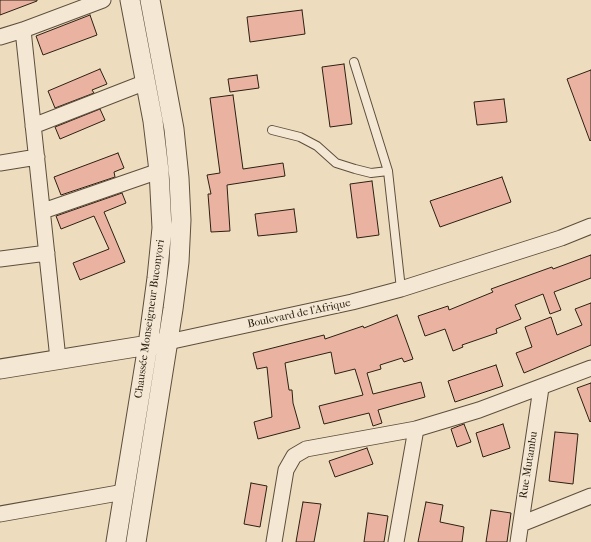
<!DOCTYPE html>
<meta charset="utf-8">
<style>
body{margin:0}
canvas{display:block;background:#eedcbe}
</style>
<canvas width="591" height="542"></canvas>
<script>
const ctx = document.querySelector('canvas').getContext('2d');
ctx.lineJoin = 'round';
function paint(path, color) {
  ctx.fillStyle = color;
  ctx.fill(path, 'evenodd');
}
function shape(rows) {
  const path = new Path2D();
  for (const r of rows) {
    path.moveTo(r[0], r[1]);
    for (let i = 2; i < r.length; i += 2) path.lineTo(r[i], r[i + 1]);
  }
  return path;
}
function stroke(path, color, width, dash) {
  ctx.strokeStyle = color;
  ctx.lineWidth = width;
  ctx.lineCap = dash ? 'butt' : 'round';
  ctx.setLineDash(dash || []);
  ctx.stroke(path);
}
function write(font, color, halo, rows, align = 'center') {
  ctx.font = font + ' "IM FELL French Canon",serif';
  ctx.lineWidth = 3;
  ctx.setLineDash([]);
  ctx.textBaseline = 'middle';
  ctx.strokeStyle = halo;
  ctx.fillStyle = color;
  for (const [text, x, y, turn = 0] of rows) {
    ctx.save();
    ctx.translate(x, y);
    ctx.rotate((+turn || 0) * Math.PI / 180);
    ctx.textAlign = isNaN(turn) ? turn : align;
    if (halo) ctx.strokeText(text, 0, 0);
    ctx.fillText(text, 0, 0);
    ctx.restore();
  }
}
const building = shape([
 [0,0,37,0,37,1,0,15,0,0],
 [302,10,305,34,250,42,247,17,302,10],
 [90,15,97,35,43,55,36,36,90,15],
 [344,64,352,124,330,127,322,67,344,64],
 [100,69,107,84,92,90,94,93,55,108,48,91,100,69],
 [591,70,591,140,590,141,567,79,591,70],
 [257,75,259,88,230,92,228,79,257,75],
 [233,95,243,169,283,163,285,176,227,185,230,231,211,232,208,194,211,194,207,175,220,173,210,98,233,95],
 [504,99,507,122,477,125,474,102,504,99],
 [100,109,105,120,60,139,55,127,100,109],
 [118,153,124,168,114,172,115,177,61,195,54,177,118,153],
 [502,177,511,202,440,227,430,201,502,177],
 [372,181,379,235,357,238,350,184,372,181],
 [122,193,126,203,104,212,125,262,80,280,73,263,109,249,94,216,61,229,56,216,122,193],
 [294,209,297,232,258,236,255,214,294,209],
 [591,255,591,278,554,292,561,310,550,314,543,294,515,305,521,319,496,329,497,333,462,345,463,347,453,351,445,329,425,336,418,316,448,306,449,310,493,292,491,289,552,267,553,269,591,255],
 [591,303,591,345,524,373,516,353,532,347,525,327,551,317,557,335,582,325,575,309,591,303],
 [397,315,413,359,404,362,402,358,380,365,381,369,367,373,373,394,421,382,425,397,378,410,382,423,373,426,369,413,324,424,319,406,363,395,355,369,335,374,331,352,285,363,289,390,292,390,293,403,300,428,258,439,254,422,272,417,267,367,257,369,253,353,324,335,325,339,363,326,364,328,397,315],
 [496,365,503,386,455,402,448,381,496,365],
 [591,383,591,421,590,422,577,388,591,383],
 [464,424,471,442,457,447,451,429,464,424],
 [503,424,510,448,483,457,476,433,503,424],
 [555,432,578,434,573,484,549,481,555,432],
 [367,448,373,464,335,477,329,461,367,448],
 [251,483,267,486,260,527,244,524,251,483],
 [303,502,321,504,314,542,296,542,303,502],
 [426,502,443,505,440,522,464,527,462,542,418,542,426,502],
 [491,510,511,513,507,542,486,542,491,510],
 [368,513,388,516,384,542,364,542,368,513]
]);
const service = shape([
 [354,62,388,171,401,289],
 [272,130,300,137,317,146,336,163,355,169,371,173,388,171]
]);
const minor = shape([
 [23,30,58,359],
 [0,37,23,30,103,0],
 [33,126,146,82],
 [0,163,37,157],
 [43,211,159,171],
 [0,259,47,253],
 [168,342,352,302,401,289,561,238,591,226],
 [0,514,124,492],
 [521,524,591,496],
 [274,542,286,470,294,456,306,449,416,429,479,410,591,368],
 [396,542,416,429],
 [518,542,541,388]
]);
const tertiary = shape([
 [0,369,161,343],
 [116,542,148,345,157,278,162,228,159,171,153,121,130,0],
 [136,542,173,309,179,262,181,220,179,178,174,129,150,0]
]);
const streetNames = [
 ["Boulevard de l'Afrique",299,314,-12],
 ["Chaussée Monseigneur Buconyori",150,319,-82],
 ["Rue Mutambu",529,465,-81]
];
paint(building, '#eab2a1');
stroke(building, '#2c2012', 1);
stroke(service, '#5c4f3d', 10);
stroke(minor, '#5c4f3d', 17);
stroke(tertiary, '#5c4f3d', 21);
stroke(service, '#f4e8d5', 8);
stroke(minor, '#f4e8d5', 15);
stroke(tertiary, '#f4e8d5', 19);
write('11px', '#2c2012', '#f4e8d5', streetNames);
</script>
